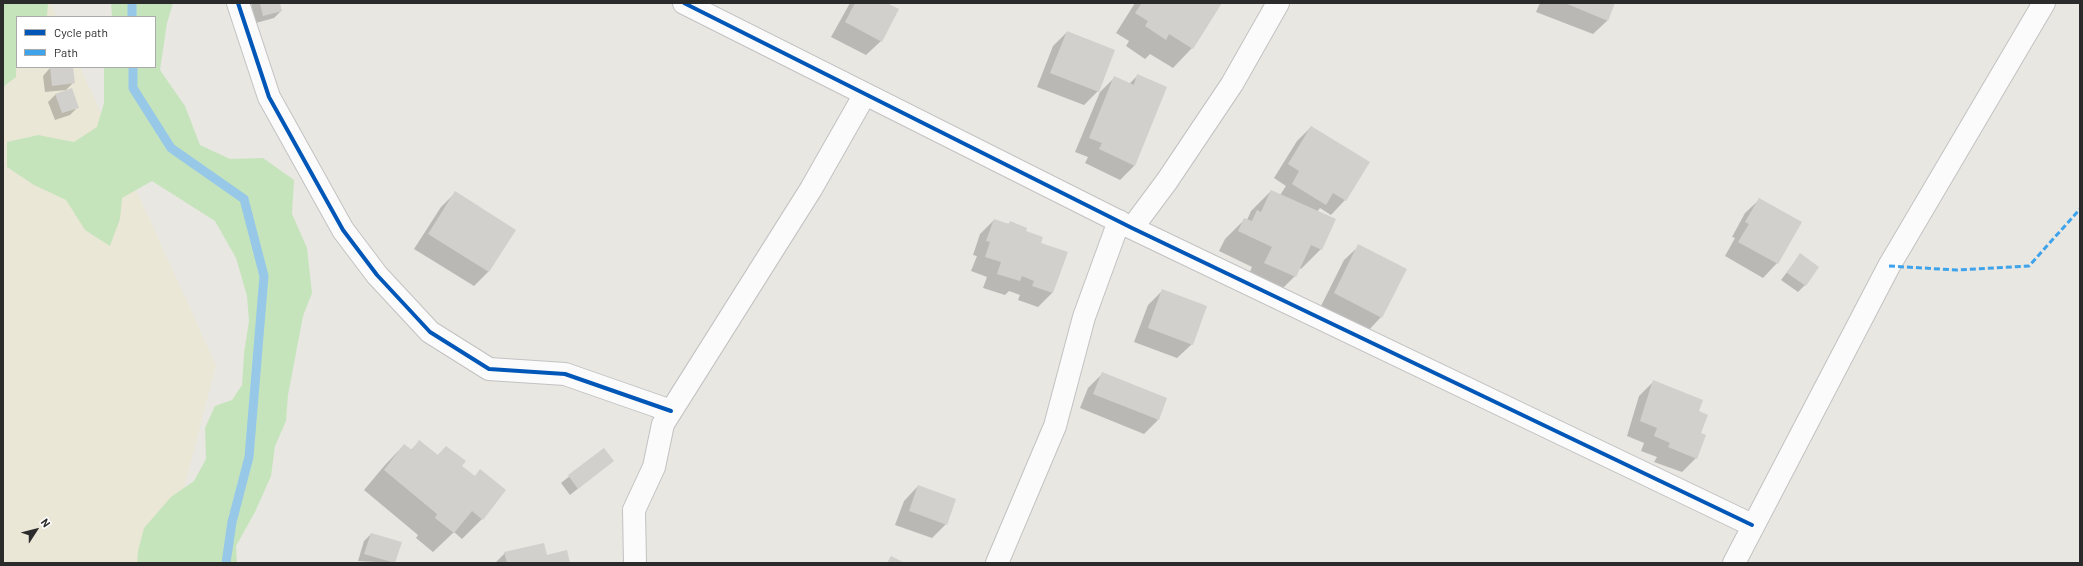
<!DOCTYPE html>
<style>
body{margin:0}
#map{position:relative;width:2083px;height:566px;overflow:hidden;background:#e8e7e2;font-family:Barlow,sans-serif}
canvas{display:block}
.frame{position:absolute;inset:0;border:4px solid #2b2b2b;pointer-events:none}
.legend{position:absolute;left:16px;top:16px;width:140px;height:52px;box-sizing:border-box;background:#fff;border:1px solid #aaa;margin:0;padding:5px 7px;list-style:none;font-size:12px;color:#2b2b2b}
.legend li{display:flex;align-items:center;gap:8px;height:20px}
.legend b{width:20px;border:1px solid #aaa}
.north{position:absolute;left:16px;top:510px;width:40px;height:40px;-webkit-text-stroke:3px #fff;paint-order:stroke;rotate:54deg;font-size:11px;font-weight:700;line-height:16px;text-align:center;color:#2b2b2b}
.north::after{content:'';display:block;margin:auto;width:14px;height:18px;background:#2b2b2b;clip-path:polygon(50% 0,100% 100%,50% 72%,0 100%)}
</style>
<div id="map">
<canvas width="2083" height="566"></canvas>
<div class="frame"></div>
<ul class="legend">
<li><b style="height:5px;background:#0057b8"></b>Cycle path</li>
<li><b style="height:5px;background:#3ea3eb"></b>Path</li>
</ul>
<div class="north">N</div>
</div>
<script>
const ctx = document.querySelector('canvas').getContext('2d');
ctx.lineJoin = 'round';
function paint(path, color) {
  ctx.fillStyle = color;
  ctx.fill(path, 'evenodd');
}
function shape(rows) {
  const path = new Path2D();
  for (const r of rows) {
    path.moveTo(r[0], r[1]);
    for (let i = 2; i < r.length; i += 2) path.lineTo(r[i], r[i + 1]);
  }
  return path;
}
function stroke(path, color, width, dash) {
  ctx.strokeStyle = color;
  ctx.lineWidth = width;
  ctx.lineCap = dash ? 'butt' : 'round';
  ctx.setLineDash(dash || []);
  ctx.stroke(path);
}
const education = shape([
 [3,3,51,3,57,17,17,17,17,67,80,67,216,365,165,563,3,563]
]);
const green = shape([
 [3,3,48,3,47,17,17,17,16,77,3,87],
 [111,3,173,3,167,23,160,70,185,106,200,145,230,159,263,158,294,180,292,214,307,248,312,293,303,316,288,395,286,421,275,446,271,476,255,512,236,546,237,563,137,563,138,551,144,528,171,497,194,481,206,459,205,428,215,406,232,400,242,385,244,353,249,321,247,296,236,258,215,221,152,181,122,198,120,219,110,246,85,230,66,200,34,185,7,167,7,142,38,135,74,142,97,127,104,103,104,67,155,67,155,17,112,17]
]);
const shadow = shape([
 [251,3,279,3,281,11,274,18,256,23],
 [850,3,885,3,881,41,866,55,831,37],
 [1135,3,1221,3,1192,48,1173,68,1150,54,1145,59,1126,46,1129,41,1116,33],
 [1540,3,1614,3,1608,20,1593,34,1536,12],
 [1067,32,1098,91,1084,105,1037,87,1053,46],
 [72,67,74,82,66,90,45,92,43,76,50,68],
 [1138,75,1166,87,1134,166,1120,180,1085,163,1088,157,1075,152,1100,92,1114,78,1129,84],
 [56,94,78,107,70,115,55,120,48,102],
 [1311,127,1368,162,1345,200,1331,215,1320,208,1317,212,1321,249,1301,269,1299,268,1295,276,1275,296,1245,283,1252,267,1219,251,1225,239,1245,219,1247,220,1251,211,1271,191,1280,195,1286,186,1274,178,1297,141],
 [456,192,514,230,488,272,474,286,414,249,441,207],
 [1760,199,1777,263,1763,278,1725,256,1735,238,1732,237,1745,213],
 [994,220,1008,224,1010,223,1040,243,1067,253,1052,293,1038,307,1018,300,1020,295,1009,291,1005,295,983,288,987,277,971,271,977,256,973,255,980,234],
 [1359,246,1381,317,1367,332,1320,308,1344,260],
 [1800,255,1805,285,1798,292,1781,280],
 [1163,290,1192,344,1177,358,1134,342,1148,305],
 [1102,374,1158,420,1144,434,1080,408,1088,388],
 [1654,381,1698,412,1700,433,1696,458,1682,472,1654,462,1657,457,1641,451,1644,443,1627,436,1639,396],
 [419,442,437,456,446,447,460,467,482,519,462,539,454,532,433,552,416,538,418,535,364,490,385,465,404,445,411,450],
 [603,449,612,461,570,495,561,483],
 [918,486,946,524,932,538,895,525,904,501],
 [371,534,401,543,394,563,358,561,364,541],
 [505,553,546,556,569,563,495,563]
]);
const stream = shape([
 [132,3,132,17],
 [133,67,133,88,171,148,244,199,264,276,249,457,232,522,226,563]
]);
const building = shape([
 [260,3,280,3,282,11,263,16],
 [855,3,887,3,899,9,882,42,845,22],
 [1142,3,1222,3,1193,49,1169,34,1166,40,1145,26,1148,21,1135,13],
 [1565,3,1615,3,1608,21],
 [1067,31,1115,50,1099,92,1050,73],
 [50,67,73,67,75,83,52,86],
 [1137,74,1167,87,1135,166,1099,149,1102,143,1089,138,1114,76,1134,85],
 [72,88,79,108,62,113,55,94],
 [1311,126,1370,162,1346,201,1333,193,1326,205,1292,184,1299,171,1288,164],
 [1271,190,1336,219,1322,250,1311,245,1296,277,1264,263,1272,247,1238,231,1244,218,1252,221,1257,210,1261,212],
 [455,191,516,230,489,272,428,234],
 [1759,198,1802,222,1778,264,1738,242,1749,224,1745,222],
 [994,219,1009,224,1010,221,1027,228,1026,231,1043,237,1041,243,1068,252,1053,293,1032,286,1034,281,1022,276,1020,281,997,274,1001,262,985,257,990,242,986,241],
 [1358,244,1407,269,1382,318,1334,293],
 [1800,253,1819,267,1806,286,1787,273],
 [1162,289,1207,306,1193,345,1148,328],
 [1102,372,1167,398,1159,420,1093,394],
 [1653,380,1703,400,1699,411,1708,415,1701,433,1706,435,1697,459,1668,447,1670,443,1654,436,1657,428,1640,421],
 [419,440,438,455,446,446,466,461,462,466,475,476,480,469,506,490,483,520,472,511,454,533,435,518,437,514,384,470,404,444,412,450],
 [604,448,614,461,578,489,568,475],
 [918,485,956,499,947,525,909,511],
 [371,533,402,542,395,563,364,554],
 [544,543,547,555,567,550,570,563,507,563,504,552],
 [891,556,905,563,887,563]
]);
const minor = shape([
 [238,3,269,97,343,230,377,275,430,332,489,369,565,374,671,411],
 [684,3,1132,228,1752,525],
 [1132,228,1167,181,1232,84,1278,3],
 [635,563,634,510,654,467,663,424,811,189,865,94],
 [997,563,1055,426,1084,317,1119,221],
 [1734,563,1889,266,2044,3]
]);
const quiet = shape([
 [1889,266,1957,270,2029,266,2080,209]
]);
const cycleway = shape([
 [238,3,269,97,343,230,377,275,430,332,489,369,565,374,671,411],
 [684,3,1132,228,1752,525]
]);
paint(education, '#ebe7d7');
paint(green, '#c6e4bc');
paint(shadow, '#0003');
stroke(stream, '#97c8e8', 9);
paint(building, '#d1d0cc');
stroke(minor, '#c2c2c2', 24);
stroke(minor, '#fcfbfb', 22);
stroke(quiet, '#3ea3eb', 3, [6, 3]);
stroke(cycleway, '#0057b8', 4);
</script>
